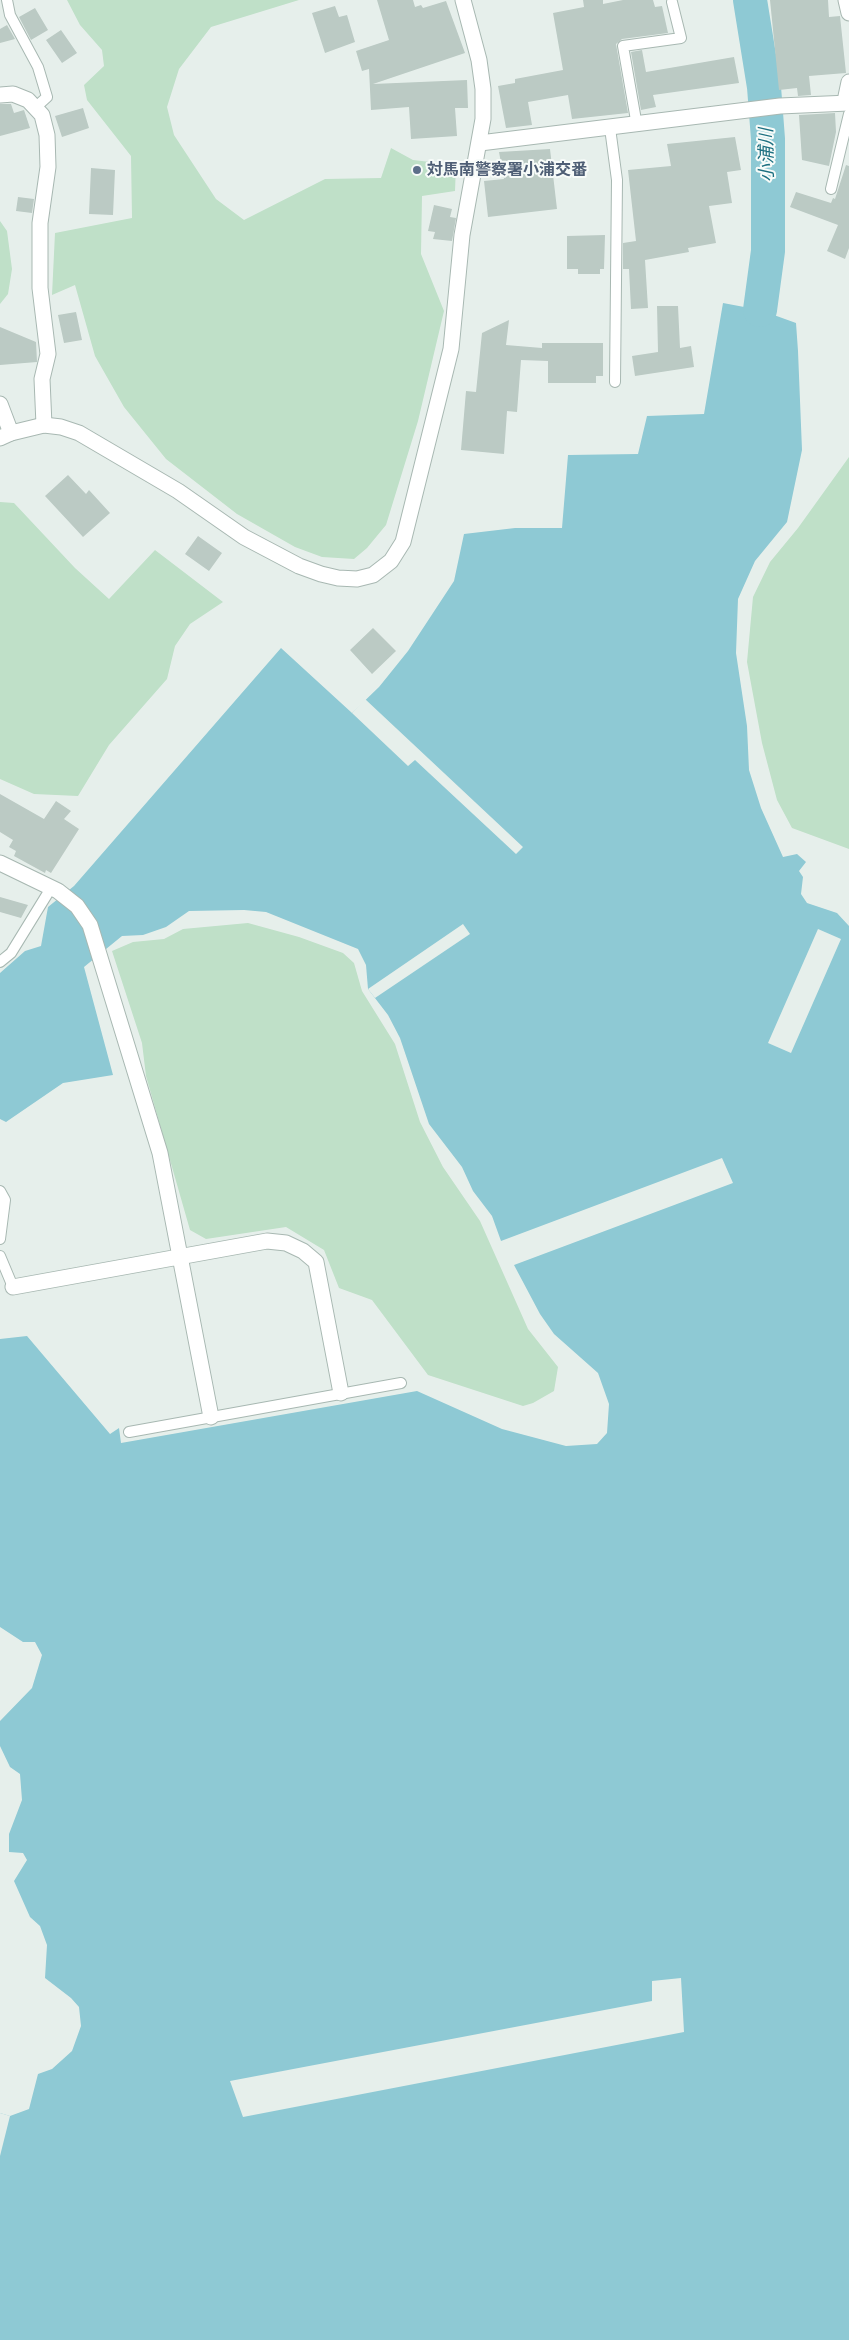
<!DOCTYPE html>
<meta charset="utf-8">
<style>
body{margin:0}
canvas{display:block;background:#e6efeb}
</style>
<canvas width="849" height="2340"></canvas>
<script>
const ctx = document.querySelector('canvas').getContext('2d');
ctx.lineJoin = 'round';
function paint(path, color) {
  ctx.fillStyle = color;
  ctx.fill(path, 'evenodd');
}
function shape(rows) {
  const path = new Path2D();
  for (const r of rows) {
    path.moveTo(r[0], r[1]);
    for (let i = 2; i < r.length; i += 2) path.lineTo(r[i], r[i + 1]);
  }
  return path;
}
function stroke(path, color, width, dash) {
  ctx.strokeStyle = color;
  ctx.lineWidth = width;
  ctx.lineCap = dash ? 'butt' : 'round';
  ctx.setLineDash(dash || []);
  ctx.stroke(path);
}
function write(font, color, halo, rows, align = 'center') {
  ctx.font = font + ' Cabin,"Noto Sans JP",sans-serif';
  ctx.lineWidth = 4;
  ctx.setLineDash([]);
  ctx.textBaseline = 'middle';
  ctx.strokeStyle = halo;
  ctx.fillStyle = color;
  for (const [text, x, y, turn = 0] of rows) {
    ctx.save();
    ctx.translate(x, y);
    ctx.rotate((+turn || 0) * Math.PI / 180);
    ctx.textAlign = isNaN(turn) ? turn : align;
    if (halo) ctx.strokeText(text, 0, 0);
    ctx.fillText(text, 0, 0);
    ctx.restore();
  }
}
const green = shape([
 [67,0,299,0,211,27,179,69,167,107,174,135,216,199,244,220,325,179,381,178,391,148,413,160,456,165,455,191,422,196,421,254,444,311,418,421,386,525,367,548,354,559,322,557,295,547,237,514,166,459,124,407,95,356,75,285,52,295,55,233,132,218,131,156,87,100,84,85,104,66,102,50,80,25],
 [0,221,7,231,12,269,8,294,0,304],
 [849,457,849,849,792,828,777,800,762,743,747,662,753,597,770,562,798,528],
 [0,502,14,503,75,568,109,599,155,550,223,602,190,624,175,646,167,679,109,745,78,796,34,794,0,779],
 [248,923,299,937,343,953,354,963,362,991,395,1044,420,1122,443,1167,480,1221,528,1329,558,1367,554,1391,533,1403,523,1406,428,1375,372,1300,339,1288,324,1250,286,1227,206,1239,190,1230,146,1076,142,1043,112,951,133,942,164,939,183,929]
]);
const water = shape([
 [723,303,760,310,796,323,798,351,802,450,787,522,755,561,738,599,736,653,747,726,749,770,761,808,783,857,797,854,806,862,799,871,803,877,801,894,807,903,837,913,849,926,849,2340,0,2340,0,2113,10,2116,29,2109,38,2074,52,2069,72,2051,81,2026,79,2007,71,1998,45,1978,47,1945,40,1926,30,1917,14,1881,27,1860,23,1853,9,1852,9,1834,22,1800,20,1774,10,1767,0,1746,0,1721,32,1688,42,1655,35,1642,23,1642,0,1627,0,1339,27,1336,110,1434,119,1428,121,1443,417,1391,502,1429,566,1446,597,1444,607,1433,609,1404,598,1373,554,1334,540,1314,514,1265,733,1183,722,1158,501,1241,492,1216,473,1191,462,1167,429,1124,400,1038,388,1015,368,989,366,965,358,949,266,912,244,910,189,911,166,927,143,935,122,936,84,967,113,1075,63,1083,6,1122,0,1119,0,973,25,951,41,946,48,907,74,886,281,648,352,713,379,687,408,651,454,581,464,534,515,528,562,528,568,455,638,454,647,416,704,414]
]);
const pier = shape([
 [365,699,523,847,516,854,415,760,408,766,352,713],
 [463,924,470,934,375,998,368,989],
 [818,929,841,939,791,1053,768,1043],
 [681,1978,684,2032,243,2117,230,2081,652,2001,652,1981],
 [0,2113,10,2116,0,2156]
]);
const river = shape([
 [750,0,764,87,768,139,768,251,760,310]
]);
const building = shape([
 [377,0,413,0,415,7,421,5,423,8,446,1,465,53,373,84,467,80,468,108,455,108,457,136,411,139,409,107,371,110,369,69,362,71,356,51,389,40],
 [583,0,603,0,603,4,623,0,653,0,655,7,662,6,668,33,622,39,616,44,628,113,572,119,568,95,528,102,532,125,506,128,498,86,515,83,515,79,563,70,553,13,584,7],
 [770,0,828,0,829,17,840,16,846,73,809,76,811,95,798,96,797,88,779,90],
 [335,6,339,17,347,15,355,42,325,53,312,13],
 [35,8,48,30,31,40,19,17],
 [7,25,15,39,0,43,0,29],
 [61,30,77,53,62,63,46,40],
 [642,50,646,72,734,57,739,83,653,95,656,107,641,110,631,52],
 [0,104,11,104,14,113,24,110,30,128,0,136],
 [83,108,89,128,62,137,55,116],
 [835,113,836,132,829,166,802,160,799,115],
 [735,137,741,170,727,172,732,203,709,206,716,243,688,248,689,252,645,260,648,308,631,309,629,269,623,269,623,243,636,241,628,170,671,166,667,144],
 [550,149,557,209,488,217,484,181,504,179,499,152],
 [846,165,849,166,849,248,845,259,827,251,838,225,790,207,796,192,831,203,833,198,835,199],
 [91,168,115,170,113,215,89,214],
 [18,197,34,199,32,213,16,211],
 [434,205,452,209,450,217,456,218,452,241,433,239,435,232,428,231],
 [605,235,604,269,600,269,600,274,578,274,578,269,567,269,567,236],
 [657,306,678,306,680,348,691,346,694,367,635,376,632,356,658,352],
 [76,312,82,340,64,343,58,315],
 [509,320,506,345,542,348,542,343,603,343,603,376,596,376,596,383,548,383,548,361,521,360,517,412,507,411,504,454,461,450,466,391,476,392,482,333],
 [0,327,36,342,37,362,0,365],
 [68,475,86,494,89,490,110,513,83,537,45,496],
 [198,536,222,553,209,571,185,554],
 [373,628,396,651,372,674,350,650],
 [0,794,44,819,56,801,71,811,64,819,79,829,51,873,46,870,45,873,14,856,16,851,9,847,13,840,0,832],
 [0,897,28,905,21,918,0,912]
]);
const service = shape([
 [7,0,10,15,38,67,47,97,36,107],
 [637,126,623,46,681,38,672,2],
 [610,128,617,180,615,382],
 [831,189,849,114],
 [0,962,11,953,51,888],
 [0,1191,5,1200,0,1239],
 [0,1256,13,1287],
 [129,1432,401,1383]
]);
const minor = shape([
 [846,0,849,13],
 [0,95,13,94,28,100,42,115,47,135,48,167,40,223,40,288,48,354,42,379,44,425],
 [845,101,849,82],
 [480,143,780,106,849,103],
 [0,404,11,433,0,438],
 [0,863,58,891,77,906,90,925,160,1153,211,1417],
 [13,1287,267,1241,286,1243,303,1251,316,1262,341,1393]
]);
const tertiary = shape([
 [11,433,44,425,61,427,79,433,178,491,244,537,299,566,321,574,338,578,357,579,373,575,391,561,403,542,451,349,462,235,483,119,483,89,479,60,463,0]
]);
const markers = [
 [417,170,5,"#5c6f8a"]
];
const serviceNames = [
 ["対馬南警察署小浦交番",427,170]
];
const waterNames = [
 ["小浦川",767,155,-91]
];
paint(green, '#bfe0c8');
paint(water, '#8ec9d4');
paint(pier, '#e6efeb');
stroke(river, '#8ec9d4', 34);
paint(building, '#bbcac4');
stroke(service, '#a8b8b2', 12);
stroke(minor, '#a8b8b2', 17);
stroke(tertiary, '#a8b8b2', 17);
stroke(service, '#fff', 10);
stroke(minor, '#fff', 15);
stroke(tertiary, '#fff', 15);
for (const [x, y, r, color] of markers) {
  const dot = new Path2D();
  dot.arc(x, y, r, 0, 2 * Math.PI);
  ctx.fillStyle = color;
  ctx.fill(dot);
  stroke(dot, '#f7fbf9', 2);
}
write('bold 16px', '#4e5e75', '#f7fbf9', serviceNames, 'left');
write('italic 18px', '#1c6f80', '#f7fbf9', waterNames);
</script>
